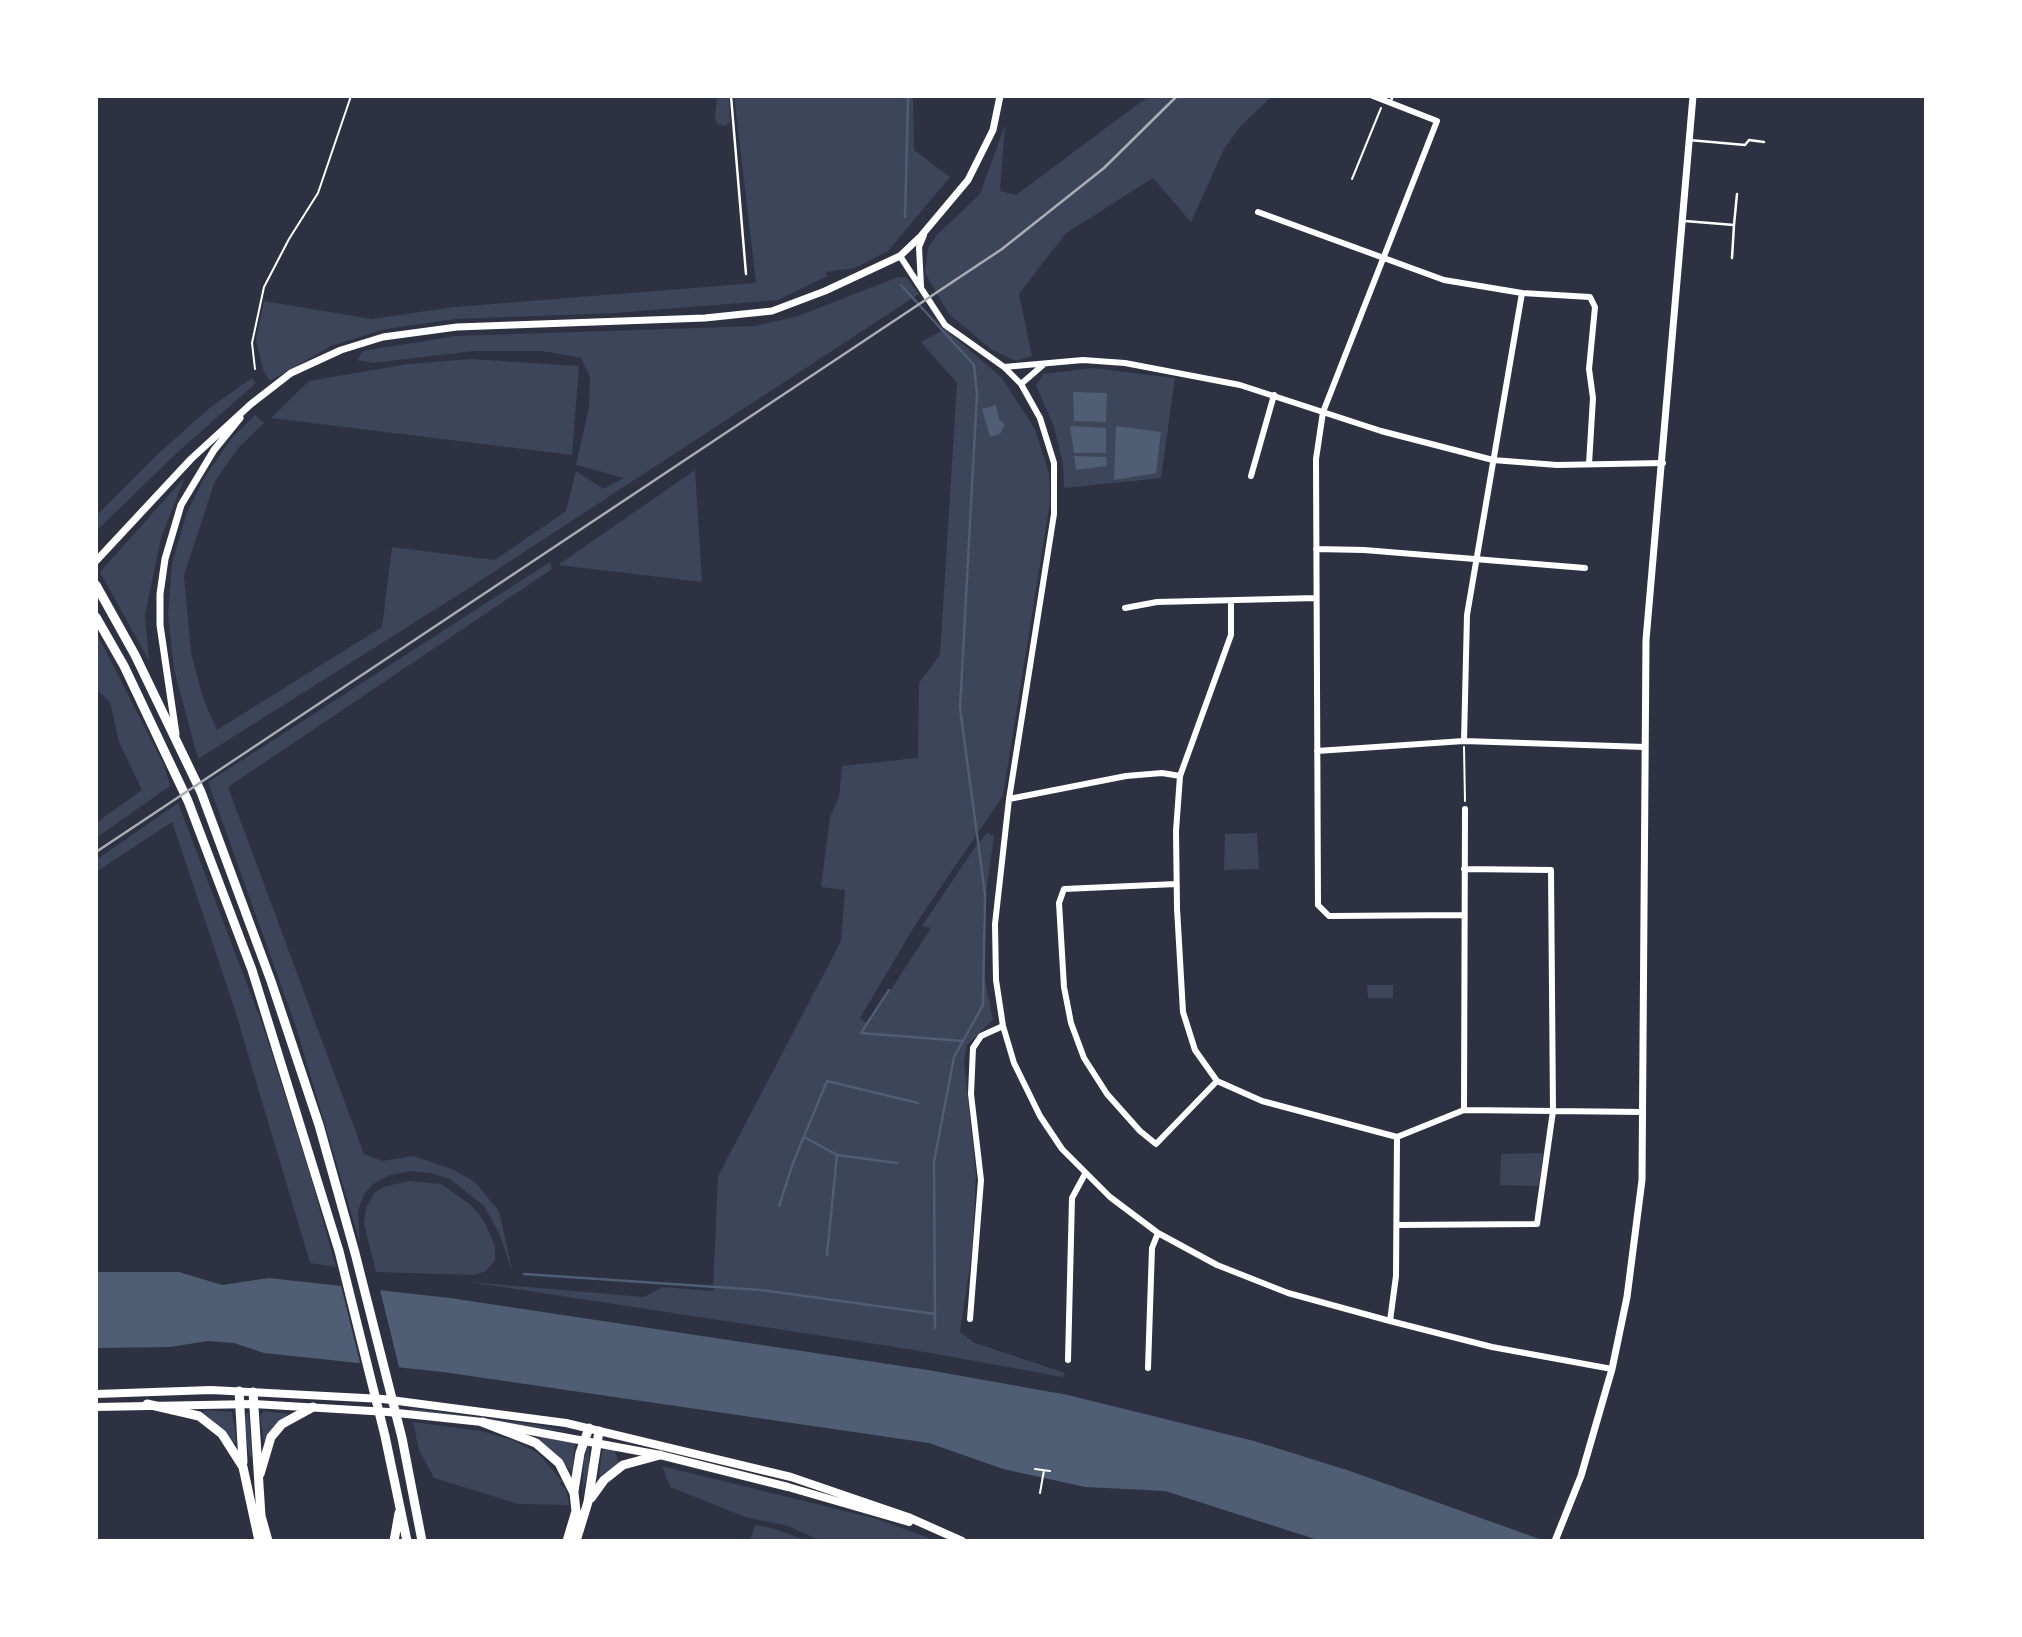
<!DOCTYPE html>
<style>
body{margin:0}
#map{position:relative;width:2022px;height:1637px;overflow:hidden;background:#2d3142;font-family:"Archivo Narrow",sans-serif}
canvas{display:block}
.frame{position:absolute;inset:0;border:98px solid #fff;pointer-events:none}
</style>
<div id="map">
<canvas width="2022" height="1637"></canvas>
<div class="frame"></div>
</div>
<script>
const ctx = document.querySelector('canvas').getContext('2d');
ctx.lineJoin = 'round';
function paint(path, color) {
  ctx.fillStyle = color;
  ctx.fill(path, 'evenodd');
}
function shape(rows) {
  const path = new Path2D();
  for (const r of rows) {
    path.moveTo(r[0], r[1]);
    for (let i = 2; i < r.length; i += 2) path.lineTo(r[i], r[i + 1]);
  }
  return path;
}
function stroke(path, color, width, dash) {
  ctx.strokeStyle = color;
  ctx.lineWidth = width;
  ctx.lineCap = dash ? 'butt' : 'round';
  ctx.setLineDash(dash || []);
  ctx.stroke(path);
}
const green = shape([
 [717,96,729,96,730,122,725,126,717,124,715,117],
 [734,96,913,96,914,150,950,177,888,251,855,268,826,272,827,276,778,300,616,313,456,319,386,329,331,346,270,381,263,370,256,340,264,301,372,319,454,307,756,283],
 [1149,96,1272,96,1240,127,1224,149,1191,222,1153,178,1065,234,1019,294,1032,356,1016,361,992,350,949,314,925,273,928,248,937,235,980,194,1005,125,1000,191,1016,195],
 [898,277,906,277,919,294,466,590,198,759,174,669,168,615,172,563,186,515,204,478,231,439,255,415,264,423,239,447,215,481,184,575,191,653,203,698,217,730,382,627,392,547,495,560,566,511,576,471,603,489,624,478,576,465,589,407,590,377,581,358,543,351,473,351,373,363,357,360,363,351,455,336,755,326,798,316],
 [945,329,1002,378,1035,429,1049,473,1050,502,1003,796,917,922,860,1018,868,1025,931,928,922,926,975,847,987,833,994,836,983,915,984,975,993,1020,967,1045,964,1062,976,1175,972,1252,960,1332,975,1343,1065,1373,1063,1377,908,1349,470,1282,644,1297,663,1287,713,1291,718,1176,841,941,845,890,821,887,830,817,839,797,842,766,918,758,919,683,940,655,957,383,921,342],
 [471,359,579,366,572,455,271,418,309,381,408,364],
 [1093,368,1175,378,1161,478,1064,488,1063,463,1053,424,1036,386,1043,374],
 [252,378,256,383,180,450,96,531,96,516,160,452,211,407],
 [695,470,702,582,558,565],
 [185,477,161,538,145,615,149,661,100,572],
 [550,562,552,569,228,787,364,1154,383,1161,413,1156,452,1169,475,1182,499,1211,513,1274,500,1235,484,1206,450,1179,430,1173,412,1171,390,1175,373,1184,364,1194,358,1211,360,1243,296,1027,208,782],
 [96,632,164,765,170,786,96,838,96,823,142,790,119,742,110,702,96,689],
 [178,803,263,1026,309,1171,336,1267,310,1263,234,1007,172,822,96,872,96,860],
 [1257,833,1259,869,1224,870,1225,834],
 [1367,985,1393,985,1393,998,1368,998],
 [1543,1153,1539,1186,1500,1185,1501,1154],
 [409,1181,441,1184,471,1205,484,1221,495,1246,495,1260,486,1271,475,1275,376,1272,364,1224,366,1208,374,1193,383,1187],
 [410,1408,536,1425,577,1433,411,1410],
 [204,1410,232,1412,237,1443,233,1443,203,1414],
 [264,1411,288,1414,264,1442,260,1416],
 [249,1413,252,1456,249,1457,245,1425,246,1414],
 [413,1422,481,1431,512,1440,538,1453,562,1481,560,1484,566,1489,569,1505,518,1504,434,1478,419,1450],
 [541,1436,575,1442,572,1472,539,1439],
 [589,1445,589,1469,582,1492,584,1459],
 [606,1448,614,1448,619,1463,599,1477,602,1452],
 [662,1466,877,1519,937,1541,821,1541,788,1526,745,1517,670,1487],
 [755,1525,772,1528,808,1541,750,1541]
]);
const water = shape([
 [1073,392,1107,393,1106,422,1074,421],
 [996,405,999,419,1005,425,1000,434,990,437,982,409],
 [1070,426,1106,428,1106,453,1074,453],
 [1116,426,1161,432,1156,473,1114,480],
 [1074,456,1106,457,1107,466,1076,470],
 [96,1272,179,1272,222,1285,269,1278,450,1298,928,1370,1068,1395,1254,1441,1350,1471,1545,1541,1321,1541,1165,1491,1085,1487,1003,1469,929,1443,443,1372,264,1353,234,1343,208,1341,170,1347,96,1348]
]);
const pier = shape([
 [340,1282,379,1286,400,1371,361,1367]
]);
const stream = shape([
 [905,217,908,96],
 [901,285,974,365,977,394,960,708,985,894,983,1005,954,1057,934,1162,935,1328],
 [889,990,861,1033,963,1041],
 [804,1137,837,1155,897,1163],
 [779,1206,793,1163,827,1081,918,1103],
 [827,1255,837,1155],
 [524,1274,761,1290,935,1314]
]);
const path = shape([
 [1352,179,1381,108],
 [255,369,252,343,264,287,289,239,318,193,351,96],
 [1464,747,1465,801],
 [1035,1469,1050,1471],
 [1040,1493,1044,1470]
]);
const service = shape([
 [731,96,746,274],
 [1390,103,1393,96],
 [1689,140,1745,145,1749,140,1764,142],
 [1685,221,1734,225,1737,194],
 [1732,258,1734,225]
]);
const minor = shape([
 [1373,96,1437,121,1323,412,1316,459,1318,905,1329,916,1464,915],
 [1258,212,1444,280,1522,293,1590,297,1595,307,1589,369,1593,398,1589,464],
 [900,256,945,325,1004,367,1021,384,1040,418,1054,463,1054,514,1009,799,995,924,996,980,1003,1026,1014,1063,1040,1116,1062,1149,1110,1197,1158,1233,1217,1265,1288,1293,1390,1321,1492,1347,1612,1369],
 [921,286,919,247,924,235],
 [1004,367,1083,360,1125,363,1240,385,1381,431,1493,460,1557,465,1663,463],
 [1021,384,1043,365],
 [1251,476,1274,395],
 [1316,549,1364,550,1585,568],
 [1231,601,1231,635,1180,776,1176,831,1177,908,1183,1012,1195,1050,1217,1081,1262,1101,1397,1137,1464,1110,1643,1112],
 [1125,608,1157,602,1316,598],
 [1464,741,1467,615,1522,293],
 [1317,751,1464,741,1645,747],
 [1009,799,1126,776,1162,773,1180,776],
 [1176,884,1064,889,1059,903,1064,987,1071,1023,1084,1058,1107,1094,1140,1131,1156,1144,1217,1081],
 [1464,1110,1465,809],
 [1397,1225,1537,1224,1553,1111,1551,870,1464,869],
 [970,1319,981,1180,971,1094,973,1048,981,1036,1003,1026],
 [1390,1321,1396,1276,1397,1137],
 [1068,1360,1072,1198,1085,1174],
 [1148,1368,1152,1248,1158,1233]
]);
const tertiary = shape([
 [96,561,191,459,251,404,291,373,341,350,383,337,457,327,705,318,772,311,825,291,900,256,921,236,968,180,993,130,1000,96],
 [176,734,160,625,160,594,165,559,181,505,214,450,240,418],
 [1555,1541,1581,1476,1612,1369,1627,1297,1642,1180,1646,640,1693,96]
]);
const secondary = shape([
 [96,1394,211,1390,383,1399,566,1423,791,1477,908,1517,962,1541],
 [96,1407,254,1404,388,1412,482,1422,660,1455,788,1487,909,1522]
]);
const primary = shape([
 [96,585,135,655,201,792,271,981,319,1125,355,1253,402,1438,422,1541],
 [96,617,124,666,188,801,252,970,339,1251,385,1436,407,1541],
 [239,1391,243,1462],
 [253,1392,261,1516,268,1541],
 [147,1404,199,1416,222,1434,243,1467,259,1541],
 [482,1422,536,1443,559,1463,574,1493,576,1511,567,1541],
 [260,1474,271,1437,282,1424,313,1407],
 [574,1491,580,1453,589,1428],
 [591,1498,604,1480,623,1465,660,1455],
 [394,1541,399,1513],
 [576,1541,588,1502,599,1431]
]);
const rail = shape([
 [96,852,1002,249,1104,168,1177,96]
]);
paint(green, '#3c4559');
paint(water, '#4f5d75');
paint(pier, '#2d3142');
stroke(stream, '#4f5d75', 2.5);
stroke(path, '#fff', 2);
stroke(service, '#fff', 2.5);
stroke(minor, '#fff', 6);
stroke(tertiary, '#fff', 7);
stroke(secondary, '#fff', 8);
stroke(primary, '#fff', 9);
stroke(rail, '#abadb3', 2.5);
</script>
